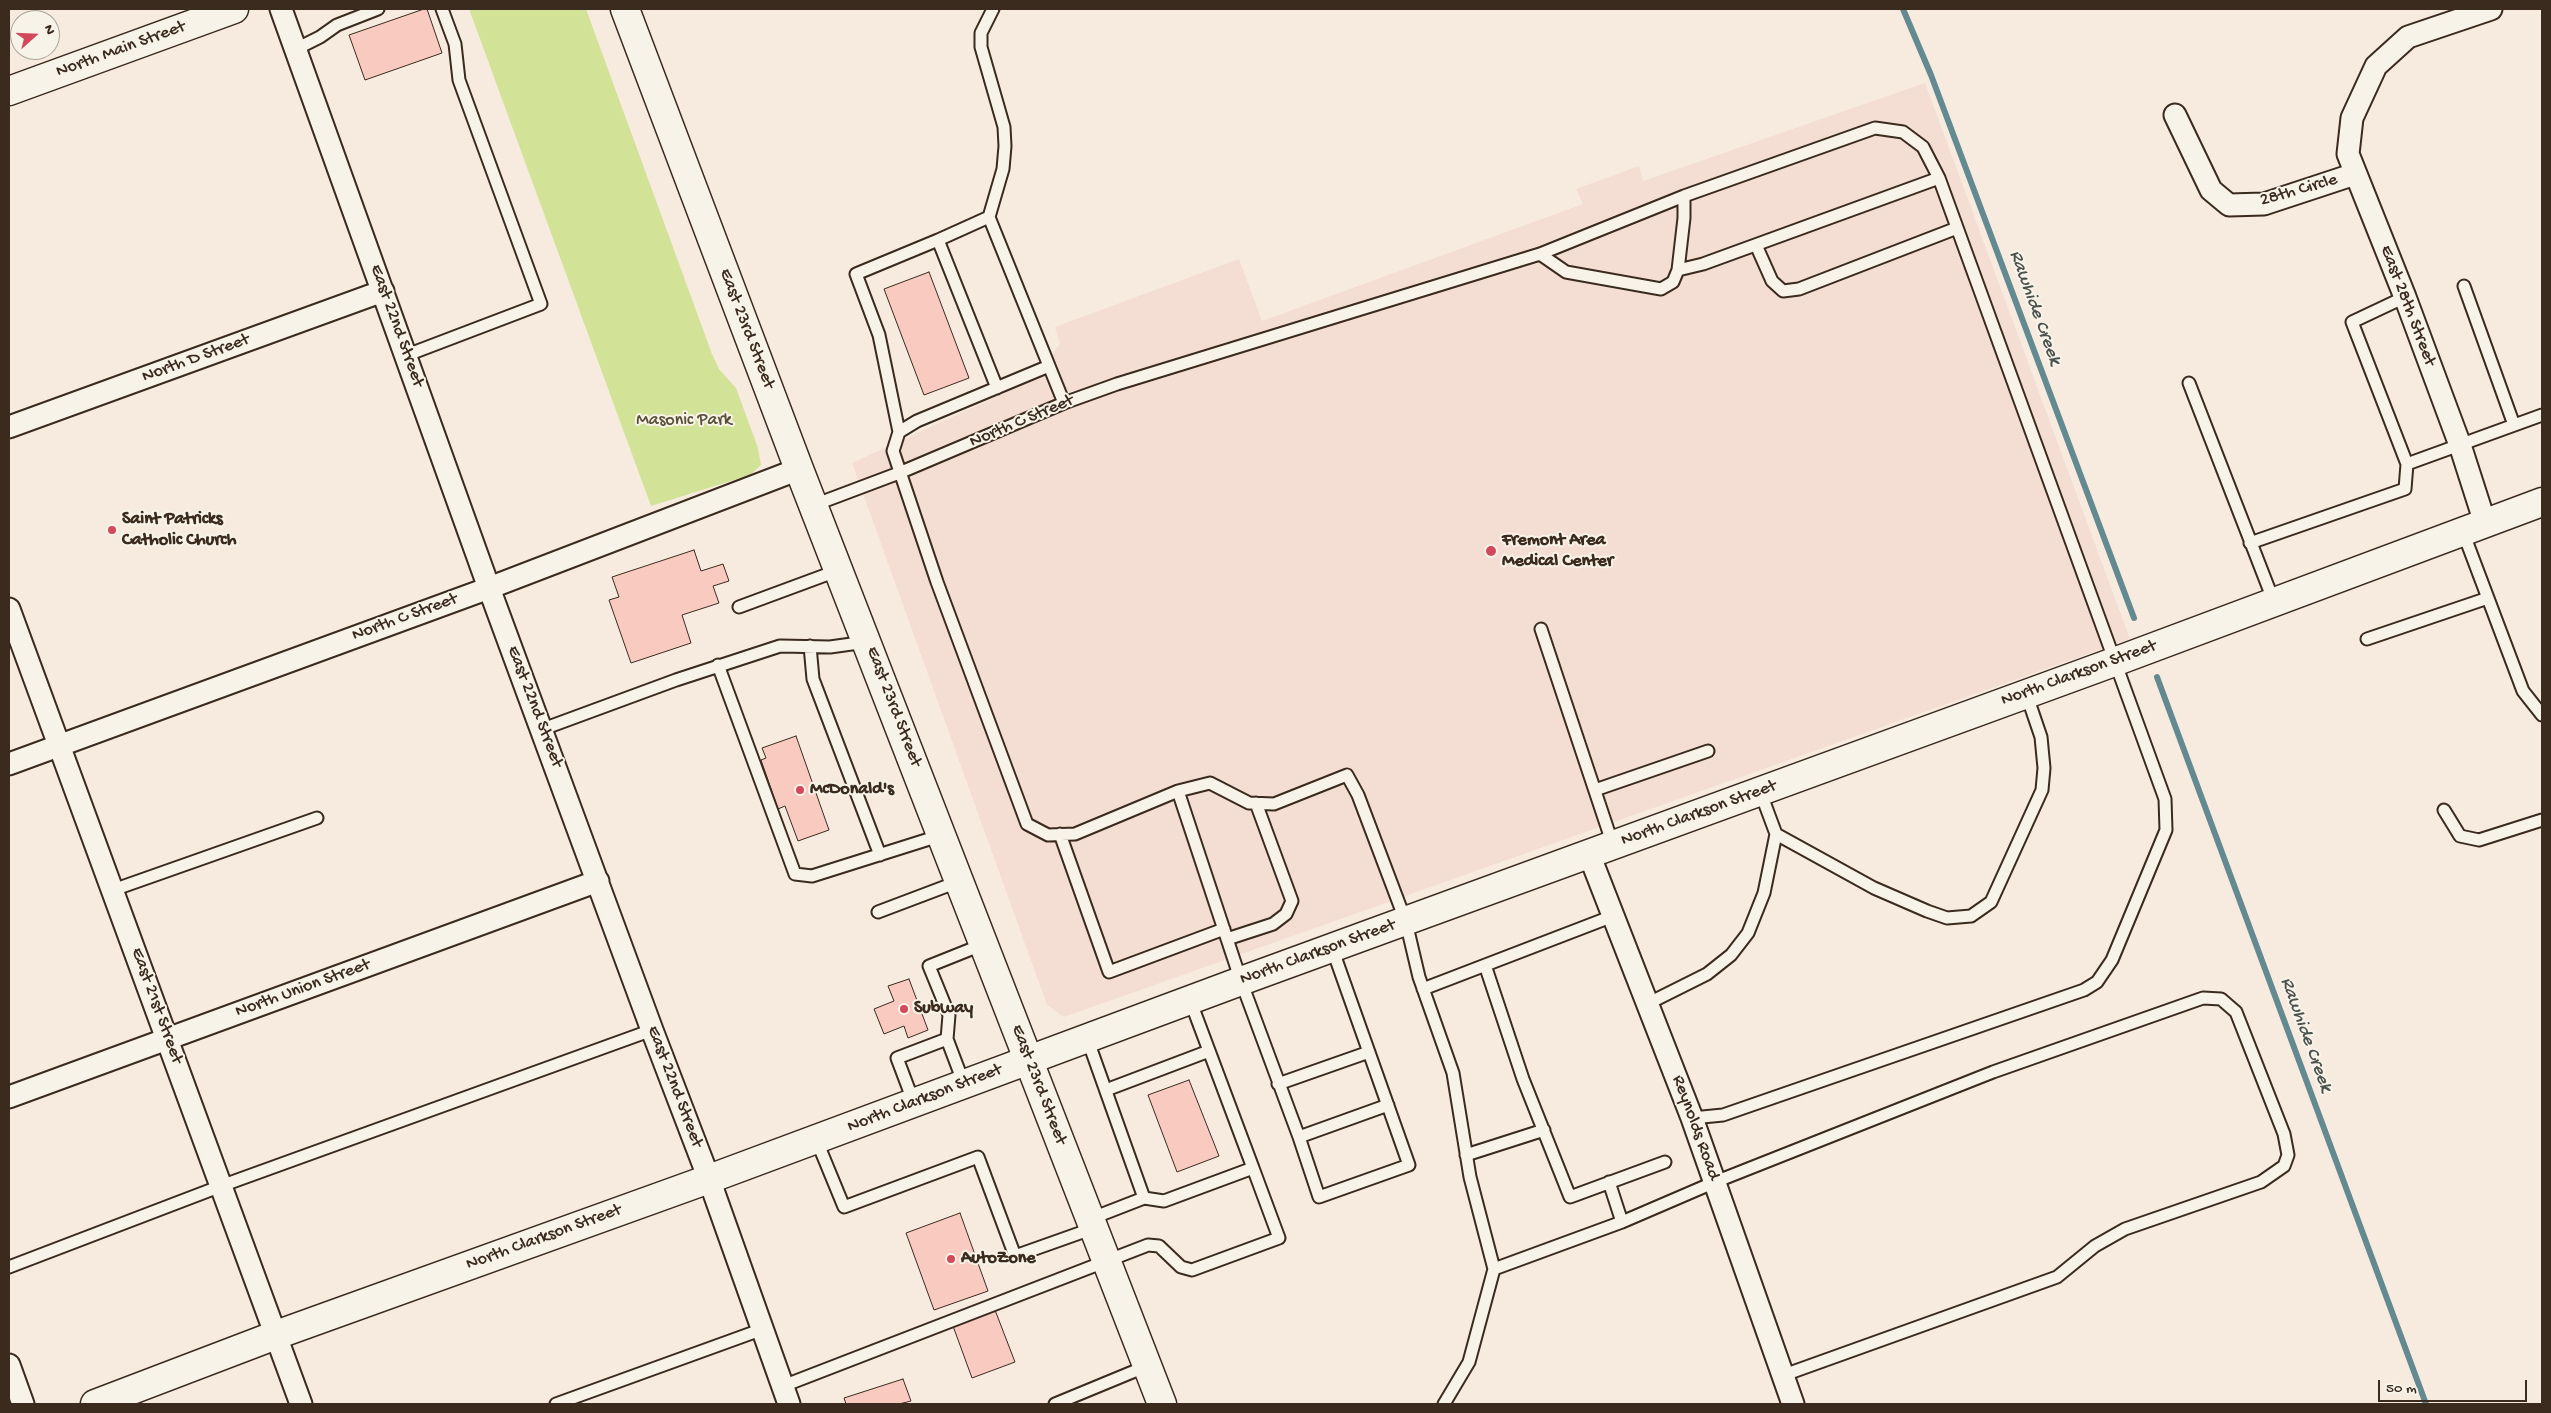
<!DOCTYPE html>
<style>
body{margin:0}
#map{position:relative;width:2551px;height:1413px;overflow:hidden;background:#f7ebe0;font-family:"Gochi Hand",sans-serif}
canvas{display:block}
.frame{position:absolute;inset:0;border:10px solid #3b2a1e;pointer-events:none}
.north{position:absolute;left:10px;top:10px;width:50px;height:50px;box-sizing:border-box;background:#f7f3e8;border:1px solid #aca397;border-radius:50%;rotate:70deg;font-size:14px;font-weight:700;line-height:20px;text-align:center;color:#3b2a1e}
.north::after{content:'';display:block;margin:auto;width:18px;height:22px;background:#d1495b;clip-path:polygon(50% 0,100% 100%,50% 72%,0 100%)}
.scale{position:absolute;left:2378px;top:1380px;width:149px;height:22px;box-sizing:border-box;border:2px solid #3b2a1e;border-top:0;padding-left:6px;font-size:15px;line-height:18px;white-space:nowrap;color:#3b2a1e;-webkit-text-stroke:4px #f7f3e8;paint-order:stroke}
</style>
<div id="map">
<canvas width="2551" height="1413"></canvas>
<div class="frame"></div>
<div class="north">N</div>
<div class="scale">50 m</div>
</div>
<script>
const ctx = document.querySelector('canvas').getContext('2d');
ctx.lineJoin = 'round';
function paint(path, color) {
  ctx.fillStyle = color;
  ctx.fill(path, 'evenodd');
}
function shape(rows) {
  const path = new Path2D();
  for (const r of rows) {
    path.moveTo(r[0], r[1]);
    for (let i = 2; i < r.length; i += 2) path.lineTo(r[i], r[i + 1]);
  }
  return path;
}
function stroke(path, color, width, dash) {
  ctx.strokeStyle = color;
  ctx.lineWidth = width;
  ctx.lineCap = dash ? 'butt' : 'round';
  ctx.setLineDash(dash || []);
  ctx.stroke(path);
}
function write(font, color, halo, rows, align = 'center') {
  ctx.font = font + ' "Gochi Hand",sans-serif';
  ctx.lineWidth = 4;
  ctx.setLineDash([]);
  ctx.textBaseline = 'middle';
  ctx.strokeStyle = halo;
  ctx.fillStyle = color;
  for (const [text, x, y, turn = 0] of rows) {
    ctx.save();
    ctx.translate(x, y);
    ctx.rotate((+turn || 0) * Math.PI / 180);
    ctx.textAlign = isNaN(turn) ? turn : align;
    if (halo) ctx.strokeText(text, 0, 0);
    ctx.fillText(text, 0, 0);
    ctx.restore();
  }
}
const built = shape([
 [1925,83,2130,639,1064,1017,1047,1005,852,463,1031,381,1060,344,1055,327,1239,259,1262,321,1583,204,1576,189,1639,166,1643,181]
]);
const green = shape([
 [469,9,586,9,712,354,719,369,736,388,758,448,761,465,750,475,651,506]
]);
const stream = shape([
 [1903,9,1931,75,2134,618],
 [2157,677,2426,1404]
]);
const building = shape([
 [424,9,427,9,442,53,365,80,349,35,424,9],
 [929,272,969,378,924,395,884,289,929,272],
 [694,550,701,571,723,564,729,581,713,586,719,603,682,615,691,643,631,663,609,600,619,597,612,577,694,550],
 [796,736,829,830,798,841,785,806,778,809,761,760,766,758,762,748,796,736],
 [909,979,928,1030,908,1038,904,1026,884,1034,874,1009,894,1001,888,986,909,979],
 [1189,1080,1219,1156,1177,1172,1148,1095,1189,1080],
 [960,1213,988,1291,934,1310,906,1233,960,1213],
 [995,1310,1015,1362,972,1378,953,1326,995,1310],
 [903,1379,911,1401,899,1404,846,1404,844,1398,903,1379]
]);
const lane = shape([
 [993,9,981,33,981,47,1004,127,1005,146,1003,169,989,217,1064,403],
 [296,49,320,37,337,25,378,9],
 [989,217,938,240,997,388],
 [1756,245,1772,281,1783,291,1799,289,1957,228],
 [1540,254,1566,272,1661,289,1673,282,1678,270,1684,218,1684,196],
 [1678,270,1703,264,1939,178],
 [2464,286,2514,425],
 [407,355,541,304,459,80,455,44,442,9],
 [1049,366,917,421,899,432,893,451,937,582,1027,824,1048,835,1075,834,1178,791,1210,783,1249,803,1274,804,1347,775,1358,795,1406,922,1419,977,1453,1073,1470,1177,1494,1269,1622,1222,1715,1182,1993,1072,2203,998,2221,999,2236,1012,2284,1134,2288,1155,2284,1166,2261,1182,2125,1229,2095,1246,2057,1277,1784,1375],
 [2189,383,2274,602],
 [899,432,879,335,856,274,938,240],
 [2407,464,2542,415],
 [814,505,899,473,1064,403,1117,384,1540,254,1684,196,1875,128,1903,132,1923,147,1939,178,2165,799,2166,830,2112,960,2097,982,2084,990,1723,1115,1692,1118],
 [2463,532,2523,691,2542,715],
 [2250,543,2405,489,2407,464,2352,322,2405,297],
 [739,607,839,570],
 [1541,629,1613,845],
 [2367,639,2488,598],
 [810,646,813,679,880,855],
 [718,665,795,874,812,876,942,835],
 [543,729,676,680,780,646,830,647,866,642],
 [1595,790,1708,751],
 [1178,791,1241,981,1299,1137,1319,1197,1409,1165,1332,948],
 [1760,791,1776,834,1874,888,1927,911,1947,918,1971,916,1991,902,2042,790,2044,768,2041,737,2026,693],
 [2444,810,2460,836,2479,840,2542,820],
 [1060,834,1109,972,1224,929],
 [113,890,317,818],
 [878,912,960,881],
 [1227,939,1273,924,1286,914,1292,901,1256,803],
 [1485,965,1523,1079,1570,1197,1665,1162],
 [1423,989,1613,916],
 [1647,1004,1707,974,1731,955,1748,933,1764,893,1776,834],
 [1087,1038,1144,1198],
 [964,1084,947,1039,949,1015,929,966,984,944],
 [1278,1084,1369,1052],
 [1106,1090,1209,1051],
 [914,1103,897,1058,947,1039],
 [1299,1137,1388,1105],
 [816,1139,844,1207,978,1157,1015,1256,1094,1228],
 [1466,1155,1544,1130],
 [1609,1182,1622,1222],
 [1090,1219,1144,1198,1164,1201,1253,1168,1190,1000],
 [9,1267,221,1186,652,1030],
 [783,1386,1148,1245,1159,1246,1181,1267,1192,1270,1279,1238,1253,1168],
 [556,1404,763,1329],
 [1055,1404,1147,1366],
 [1444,1404,1469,1362,1494,1269]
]);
const street = shape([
 [281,9,489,588,652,1030,709,1179,789,1404],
 [2175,115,2211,190,2229,205,2264,204,2355,174],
 [9,427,383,291],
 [2485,523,2460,445,2405,297,2348,154,2352,118,2376,66,2408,37,2491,9],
 [9,609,301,1404],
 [9,764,489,588,799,469],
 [1589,854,1692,1118,1793,1404],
 [9,1097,598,881],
 [9,1365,23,1404]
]);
const secondary = shape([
 [9,91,234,9],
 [95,1404,276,1335,709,1179,1241,981,2114,662,2542,502]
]);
const primary = shape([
 [625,9,799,469,1162,1404]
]);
const markers = [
 [112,530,5,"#d1495b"],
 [1491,551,6,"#d1495b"],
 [800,790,5,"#d1495b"],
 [904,1009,5,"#d1495b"],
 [951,1259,5,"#d1495b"]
];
const streetNames = [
 ["North Main Street",121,50,-20],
 ["28th Circle",2299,191,-16],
 ["East 28th Street",2407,306,69],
 ["East 22nd Street",396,326,70],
 ["East 23rd Street",746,329,69],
 ["North D Street",196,359,-20],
 ["North C Street",1022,422,-23],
 ["North C Street",405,618,-20],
 ["North Clarkson Street",2079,674,-20],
 ["East 22nd Street",534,707,69],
 ["East 23rd Street",893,707,69],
 ["North Clarkson Street",1699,814,-20],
 ["North Clarkson Street",1318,953,-20],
 ["North Union Street",303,989,-20],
 ["East 21st Street",156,1006,70],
 ["East 23rd Street",1038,1085,69],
 ["East 22nd Street",674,1087,69],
 ["North Clarkson Street",925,1099,-21],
 ["Reynolds Road",1695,1128,70],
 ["North Clarkson Street",544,1238,-20]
];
const parkNames = [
 ["Masonic Park",684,421]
];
const poiNames = [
 ["Saint Patricks",122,520],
 ["Catholic Church",122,541],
 ["Fremont Area",1502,541],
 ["Medical Center",1502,562],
 ["McDonald's",810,790],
 ["Subway",914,1009],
 ["AutoZone",961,1259]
];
const waterNames = [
 ["Rawhide Creek",2034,308,70],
 ["Rawhide Creek",2305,1035,70]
];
paint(built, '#f4ddd2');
paint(green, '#d2e397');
stroke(stream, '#638991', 6);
paint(building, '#f9cabf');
stroke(building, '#3b2a1e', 1);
stroke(lane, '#3b2a1e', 15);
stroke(street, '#3b2a1e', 25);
stroke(secondary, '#3b2a1e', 31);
stroke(primary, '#3b2a1e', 31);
stroke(lane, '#f7f3e8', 11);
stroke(street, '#f7f3e8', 21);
stroke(secondary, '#f7f3e8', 28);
stroke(primary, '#f7f3e8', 28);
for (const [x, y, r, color] of markers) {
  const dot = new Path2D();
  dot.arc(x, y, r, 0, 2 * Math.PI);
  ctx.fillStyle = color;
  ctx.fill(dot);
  stroke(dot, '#f7f3e8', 2);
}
write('18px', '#3b2a1e', '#f7f3e8', streetNames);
write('18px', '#594f36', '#f7f3e8', parkNames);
write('bold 18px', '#3b2a1e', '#f7f3e8', poiNames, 'left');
write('italic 19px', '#4c524e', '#f7f3e8', waterNames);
</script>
